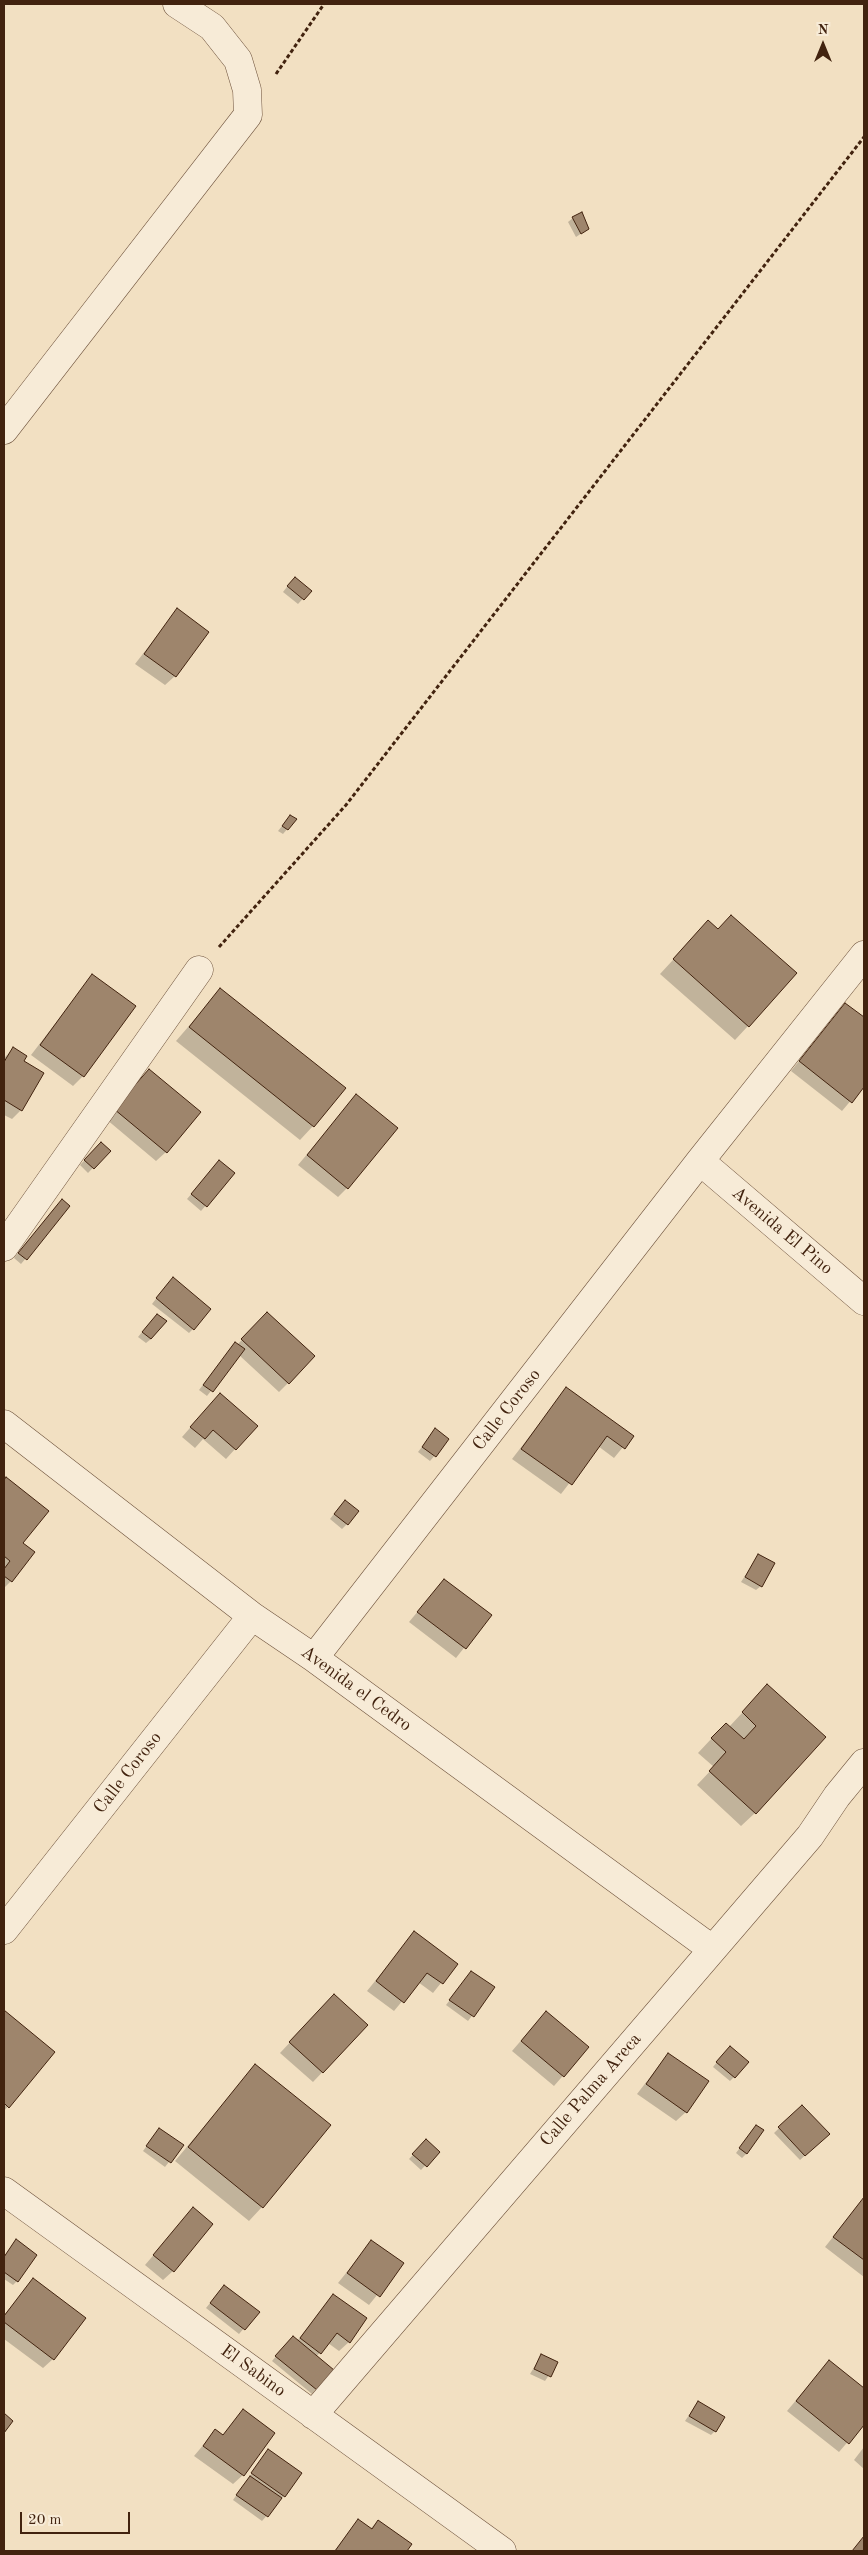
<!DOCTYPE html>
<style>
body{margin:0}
#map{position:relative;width:868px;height:2555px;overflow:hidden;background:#f2e0c2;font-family:"Old Standard TT",serif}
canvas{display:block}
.frame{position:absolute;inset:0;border:5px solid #42230f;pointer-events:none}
.north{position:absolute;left:798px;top:20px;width:50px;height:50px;-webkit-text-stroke:4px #f7ebd7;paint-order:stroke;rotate:0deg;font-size:14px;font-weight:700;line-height:20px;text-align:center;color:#42230f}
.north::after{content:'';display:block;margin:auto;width:18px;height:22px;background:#42230f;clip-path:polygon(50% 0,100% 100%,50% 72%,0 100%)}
.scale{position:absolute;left:20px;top:2512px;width:110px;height:22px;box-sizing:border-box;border:2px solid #42230f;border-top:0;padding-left:6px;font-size:15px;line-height:18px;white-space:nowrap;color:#42230f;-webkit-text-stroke:4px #f7ebd7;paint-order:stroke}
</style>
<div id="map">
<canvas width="868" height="2555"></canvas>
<div class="frame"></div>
<div class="north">N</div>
<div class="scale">20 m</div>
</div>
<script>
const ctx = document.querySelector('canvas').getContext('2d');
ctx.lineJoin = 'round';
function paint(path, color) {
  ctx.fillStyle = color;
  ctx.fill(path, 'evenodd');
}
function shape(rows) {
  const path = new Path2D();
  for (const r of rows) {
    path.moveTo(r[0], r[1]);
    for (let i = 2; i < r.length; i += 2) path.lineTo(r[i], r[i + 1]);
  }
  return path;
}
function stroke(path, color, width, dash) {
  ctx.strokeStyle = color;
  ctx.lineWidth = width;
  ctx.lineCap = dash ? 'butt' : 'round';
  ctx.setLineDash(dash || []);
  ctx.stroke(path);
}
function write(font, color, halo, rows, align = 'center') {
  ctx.font = font + ' "Old Standard TT",serif';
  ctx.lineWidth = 4;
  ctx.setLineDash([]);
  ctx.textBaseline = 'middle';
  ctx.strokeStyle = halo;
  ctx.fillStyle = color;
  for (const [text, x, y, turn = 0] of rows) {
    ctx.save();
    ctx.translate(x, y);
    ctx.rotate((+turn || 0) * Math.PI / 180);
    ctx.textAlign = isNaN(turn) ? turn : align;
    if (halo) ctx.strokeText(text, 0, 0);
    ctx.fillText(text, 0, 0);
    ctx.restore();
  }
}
const shadow = shape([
 [573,218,588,229,576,237,568,222],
 [290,583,310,591,298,604,283,592],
 [177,610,175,676,165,685,135,664],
 [290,816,295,820,283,834,278,831],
 [708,922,718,931,748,1026,735,1040,660,974],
 [92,976,83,1076,73,1086,31,1055],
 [220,990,313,1126,300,1140,176,1041],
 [845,1004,864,1019,864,1085,842,1111,791,1071],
 [13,1049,23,1062,21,1110,12,1119,4,1115,4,1058],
 [149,1071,166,1152,156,1161,106,1119],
 [356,1096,347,1188,338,1197,298,1165],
 [101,1143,109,1151,88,1173,80,1165],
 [215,1166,233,1174,201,1211,187,1199],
 [57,1205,69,1207,21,1264,14,1258],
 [168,1283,193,1329,189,1333,152,1304],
 [152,1320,151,1339,146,1343,138,1337],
 [258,1323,288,1383,279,1392,239,1355,207,1396,199,1390,231,1348,235,1343,237,1345],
 [566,1389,632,1436,614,1458,598,1446,561,1494,512,1459],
 [211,1404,256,1426,226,1459,203,1439,195,1448,182,1437],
 [435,1430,448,1440,430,1461,418,1452],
 [6,1479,22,1543,11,1581,4,1588,4,1481],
 [340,1506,347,1524,342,1529,330,1519],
 [758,1556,761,1586,756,1590,741,1582],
 [444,1580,490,1615,456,1658,409,1622],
 [768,1685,755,1813,741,1826,697,1785,714,1767,698,1753,712,1738,729,1727],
 [414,1933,456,1964,433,1993,418,1982,394,2011,367,1991],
 [471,1973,493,1988,468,2021,446,2005],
 [325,2005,367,2025,313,2082,280,2053],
 [4,2012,53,2052,4,2111],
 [537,2022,588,2047,554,2086,512,2051],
 [725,2052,734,2077,730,2081,713,2067],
 [668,2054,686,2112,676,2121,637,2094],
 [255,2066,262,2207,249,2221,175,2161],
 [802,2106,828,2134,800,2160,774,2133],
 [756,2126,747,2153,742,2158,736,2153],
 [159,2129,182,2145,165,2167,143,2151],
 [426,2141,438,2152,421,2170,409,2159],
 [864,2198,864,2277,825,2247],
 [193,2209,173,2271,163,2280,145,2265],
 [371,2242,402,2264,369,2305,338,2283],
 [12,2246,17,2281,13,2285,4,2279,4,2257],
 [33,2280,53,2359,43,2368,4,2339,4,2315],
 [224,2286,258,2312,239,2334,206,2308],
 [333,2295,349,2342,339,2351,328,2343,316,2357,316,2389,312,2394,272,2361,288,2342,297,2341],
 [541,2356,557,2363,545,2381,530,2374],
 [829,2361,864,2389,864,2423,839,2452,787,2411],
 [698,2402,715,2431,711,2435,685,2421],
 [243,2411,243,2475,233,2484,194,2456,215,2431,222,2436],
 [864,2447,864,2469,854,2460],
 [268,2450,284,2496,262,2521,233,2500],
 [358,2521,370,2529,378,2521,411,2544,406,2551,334,2551]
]);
const building = shape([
 [582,212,589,229,581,234,572,217,582,212],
 [295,577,312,591,304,600,287,586,295,577],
 [177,608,209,632,176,677,144,654,177,608],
 [290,815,297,819,288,830,282,826,290,815],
 [731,915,797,973,749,1027,673,959,708,920,718,929,731,915],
 [92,974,136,1006,84,1077,40,1045,92,974],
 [220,988,346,1088,314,1127,189,1027,220,988],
 [845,1003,864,1017,864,1087,852,1103,799,1061,845,1003],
 [13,1047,27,1056,24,1061,44,1073,22,1111,4,1100,4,1062,13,1047],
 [149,1069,201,1112,167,1153,114,1109,149,1069],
 [356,1094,398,1128,348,1189,307,1155,356,1094],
 [101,1142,111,1151,94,1169,84,1160,101,1142],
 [219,1160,235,1173,207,1207,191,1194,219,1160],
 [62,1199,70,1206,27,1260,18,1253,62,1199],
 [173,1277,211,1309,194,1330,156,1298,173,1277],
 [267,1312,315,1356,289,1384,241,1339,267,1312],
 [157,1314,167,1321,151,1339,142,1332,157,1314],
 [235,1342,245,1349,213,1392,203,1385,235,1342],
 [566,1387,634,1436,625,1449,607,1436,572,1485,521,1449,566,1387],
 [220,1393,258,1426,236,1450,213,1430,205,1439,190,1427,220,1393],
 [435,1428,449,1439,436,1457,422,1447,435,1428],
 [6,1477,49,1511,23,1543,35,1552,12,1582,4,1576,4,1569,10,1561,4,1556,4,1480,6,1477],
 [345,1500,359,1511,348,1525,334,1514,345,1500],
 [758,1554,775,1563,762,1587,745,1577,758,1554],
 [444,1579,492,1615,466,1649,417,1612,444,1579],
 [767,1684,826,1737,756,1814,709,1771,726,1752,711,1738,726,1723,744,1739,756,1726,742,1712,767,1684],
 [414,1931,458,1964,443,1984,427,1973,404,2003,376,1981,414,1931],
 [471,1971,495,1987,474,2017,449,2000,471,1971],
 [334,1994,368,2025,323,2073,289,2042,334,1994],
 [4,2010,55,2052,9,2108,4,2103,4,2010],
 [546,2011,589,2047,564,2077,521,2041,546,2011],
 [730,2046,749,2062,735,2078,716,2062,730,2046],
 [668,2053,709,2081,687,2113,646,2084,668,2053],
 [255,2064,331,2125,263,2208,188,2147,255,2064],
 [802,2105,830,2134,805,2156,778,2127,802,2105],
 [756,2125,764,2130,747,2154,739,2148,756,2125],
 [159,2128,184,2145,171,2163,146,2146,159,2128],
 [426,2139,440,2152,427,2167,412,2154,426,2139],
 [864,2197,864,2260,833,2237,864,2197],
 [193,2207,213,2224,174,2272,153,2255,193,2207],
 [16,2239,37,2255,18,2282,4,2272,4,2257,16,2239],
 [371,2240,404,2263,380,2297,347,2273,371,2240],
 [33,2278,86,2318,54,2360,4,2322,4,2316,33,2278],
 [224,2285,260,2312,245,2330,210,2303,224,2285],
 [333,2294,367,2318,350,2343,337,2333,321,2354,300,2338,333,2294],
 [293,2336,334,2370,317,2390,275,2356,293,2336],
 [541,2354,558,2362,551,2377,534,2369,541,2354],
 [829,2360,864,2388,864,2425,849,2444,796,2401,829,2360],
 [698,2401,725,2417,716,2432,689,2416,698,2401],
 [243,2409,275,2433,244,2476,203,2446,215,2429,223,2435,243,2409],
 [4,2413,13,2421,4,2433,4,2413],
 [268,2449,302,2473,285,2497,251,2473,268,2449],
 [250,2476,282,2498,268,2517,236,2495,250,2476],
 [358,2519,372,2529,378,2520,412,2544,407,2551,335,2551,358,2519],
 [864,2536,864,2551,852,2551,864,2536]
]);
const path = shape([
 [276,74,324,4],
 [219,947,346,805,864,137]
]);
const street = shape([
 [4,430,248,115,247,90,238,60,212,27,177,4],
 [700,1161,864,1301],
 [4,1247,199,970],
 [4,1424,252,1616,314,1658,712,1949],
 [314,1658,700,1161,864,955],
 [4,1930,252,1616],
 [4,2191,502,2551],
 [313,2415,810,1836,837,1796,864,1763]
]);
const streetNames = [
 ["Avenida El Pino",782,1231,40],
 ["Calle Coroso",507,1410,-52],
 ["Avenida el Cedro",356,1689,36],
 ["Calle Coroso",128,1773,-52],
 ["Calle Palma Areca",591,2090,-49],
 ["El Sabino",253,2371,36]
];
paint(shadow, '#0003');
paint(building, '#9e856c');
stroke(building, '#42230f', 1);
stroke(street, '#6e523c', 29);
stroke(path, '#42230f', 3, [4, 2.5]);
stroke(street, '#f7ebd7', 28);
write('18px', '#42230f', '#f7ebd7', streetNames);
</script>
